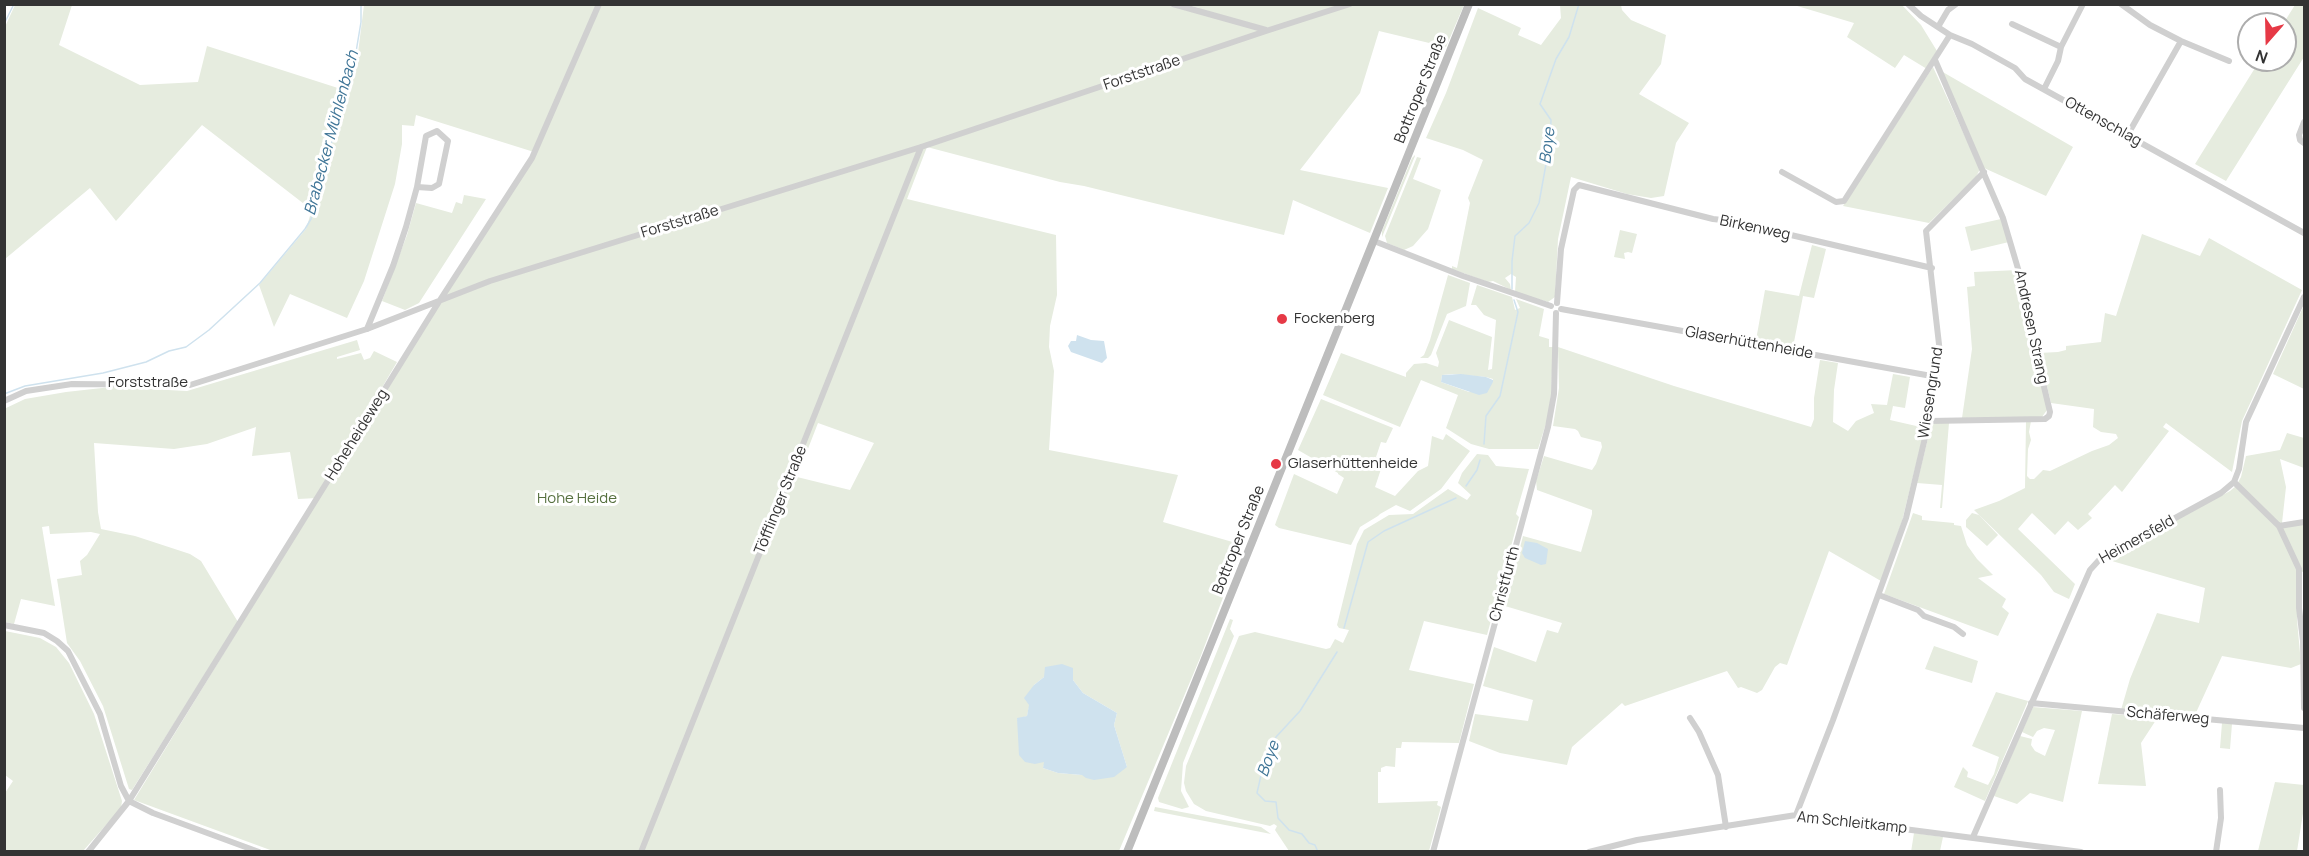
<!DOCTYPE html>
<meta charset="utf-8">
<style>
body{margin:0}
#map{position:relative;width:2309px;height:856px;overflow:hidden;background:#fff;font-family:Manrope,sans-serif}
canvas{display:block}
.frame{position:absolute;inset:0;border:6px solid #333;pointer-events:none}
.north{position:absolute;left:2237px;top:12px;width:60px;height:60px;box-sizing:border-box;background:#fff;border:2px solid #adadad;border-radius:50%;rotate:200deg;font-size:16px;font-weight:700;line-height:24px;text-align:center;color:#333}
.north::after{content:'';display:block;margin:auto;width:21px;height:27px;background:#e63946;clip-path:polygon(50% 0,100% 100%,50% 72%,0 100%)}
</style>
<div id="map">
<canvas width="2309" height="856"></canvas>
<div class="frame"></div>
<div class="north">N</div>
</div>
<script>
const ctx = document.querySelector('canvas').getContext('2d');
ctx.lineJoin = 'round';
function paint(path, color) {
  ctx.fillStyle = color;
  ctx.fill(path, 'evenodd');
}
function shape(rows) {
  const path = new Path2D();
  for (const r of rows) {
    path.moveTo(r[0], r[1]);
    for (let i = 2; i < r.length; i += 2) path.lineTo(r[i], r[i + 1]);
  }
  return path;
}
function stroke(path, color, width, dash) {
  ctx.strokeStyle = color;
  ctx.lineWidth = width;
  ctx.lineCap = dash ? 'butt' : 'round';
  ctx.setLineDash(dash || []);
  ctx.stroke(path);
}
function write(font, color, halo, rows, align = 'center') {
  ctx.font = font + ' Manrope,sans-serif';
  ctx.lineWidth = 6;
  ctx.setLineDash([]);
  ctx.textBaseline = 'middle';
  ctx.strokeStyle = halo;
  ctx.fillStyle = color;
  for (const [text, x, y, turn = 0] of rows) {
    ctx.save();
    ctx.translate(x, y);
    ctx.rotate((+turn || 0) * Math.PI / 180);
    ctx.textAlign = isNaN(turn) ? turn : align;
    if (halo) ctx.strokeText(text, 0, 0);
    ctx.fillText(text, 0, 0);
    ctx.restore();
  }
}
const green = shape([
 [1167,4,1188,11,1199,8,1187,5,1464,5,1446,47,1379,31,1360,93,1300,170,1388,188,1370,233,1293,200,1284,235,1084,186,1060,182,927,147,907,199,1056,235,1057,295,1050,326,1049,347,1054,371,1049,450,1178,475,1163,522,1243,545,1200,658,1119,851,273,851,134,800,440,300,534,152,416,115,414,126,402,125,402,144,395,184,364,281,347,318,290,294,274,327,259,285,306,229,357,61,364,5],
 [818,423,874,443,850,490,797,477],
 [1044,677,1073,680,1083,693,1117,713,1114,725,1127,767,1082,775,1058,773,1043,768,1045,761,1017,719,1027,716,1034,685],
 [15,5,72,5,59,45,140,85,198,82,207,46,341,89,308,207,202,125,116,221,90,188,5,259,4,29],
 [1560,5,1621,5,1622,10,1631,20,1666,35,1661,64,1639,94,1689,123,1676,143,1664,196,1651,198,1627,194,1571,177,1558,239,1555,297,1548,302,1515,292,1516,277,1511,274,1505,278,1510,284,1511,290,1493,281,1488,282,1452,269,1452,266,1457,268,1470,203,1468,198,1483,160,1463,150,1426,138,1446,93,1478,8,1521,28,1518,35,1541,45,1561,18],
 [1794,5,1902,5,1921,25,1937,51,1927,69,1904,55,1895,68,1847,37,1854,23],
 [2295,5,2304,5,2304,57,2226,181,2195,164,2260,60,2285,60,2285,24,2283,24],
 [1933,67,1980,169,1976,177,1929,223,1843,206],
 [1941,71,2073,147,2046,196,1984,168],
 [1415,155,1415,156,1382,237,1382,231,1412,158],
 [1417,157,1421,158,1413,179,1441,190,1428,229,1413,246,1404,250,1387,243,1385,236],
 [464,195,486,199,419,303,405,310,382,301,407,235,416,203,452,213,456,202,462,204],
 [2001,219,2009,242,1971,251,1965,227],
 [1620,230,1637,234,1632,253,1628,252,1624,253,1625,259,1614,257],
 [2142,234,2200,256,2209,238,2302,290,2242,421,2232,472,2166,423,2163,427,2169,431,2122,492,2115,485,2088,514,2092,518,2078,530,2068,521,2055,535,2032,513,2018,529,2075,584,2069,599,2054,592,2041,575,1974,510,1999,501,2025,488,2026,421,2031,421,2029,432,2031,440,2028,449,2027,476,2030,479,2034,479,2043,470,2050,471,2092,451,2109,445,2118,438,2116,434,2101,432,2093,427,2094,409,2051,403,2039,353,2058,352,2066,350,2066,346,2101,342,2105,313,2116,316],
 [1812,245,1826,249,1814,298,1803,296,1793,347,1756,340,1765,290,1799,296],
 [2018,270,2047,410,2042,417,1962,418,1972,349,1967,287,1975,286,1974,272],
 [1448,275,1470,283,1466,306,1447,314,1431,355,1428,358,1420,358,1424,355,1430,340],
 [1477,285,1512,297,1515,310,1520,308,1516,299,1544,309,1539,336,1549,339,1549,347,1553,347,1551,395,1548,417,1538,449,1489,449,1471,444,1446,428,1458,395,1421,380,1400,427,1323,395,1341,353,1406,377,1406,373,1414,364,1426,363,1438,367,1439,362,1436,353,1449,320,1492,337,1488,370,1492,369,1496,320,1484,315,1476,305,1471,305],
 [1452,374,1486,377,1493,379,1493,382,1469,392,1441,382,1442,375],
 [2304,305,2304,389,2273,374],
 [357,340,360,350,337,357,337,359,361,353,364,360,370,358,374,351,397,362,317,498,298,499,290,452,252,456,256,427,207,444,174,449,94,443,98,512,101,529,135,536,190,554,201,561,238,622,132,790,129,789,103,706,80,661,67,643,57,579,82,575,80,561,87,555,100,534,91,532,50,534,49,526,42,527,55,606,21,599,14,624,5,622,4,409,25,399,66,392,111,387,187,391],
 [1558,347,1674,386,1811,427,1814,419,1814,398,1820,360,1838,363,1834,390,1833,422,1848,431,1856,421,1874,413,1871,404,1887,405,1893,374,1910,377,1905,408,1893,406,1890,420,1925,428,1902,521,1881,581,1829,551,1787,665,1780,663,1775,667,1762,690,1757,693,1741,687,1738,688,1727,671,1625,706,1622,703,1572,747,1567,765,1500,753,1469,741,1475,714,1528,721,1533,700,1483,686,1494,647,1536,662,1547,630,1558,633,1562,623,1505,606,1523,536,1581,552,1592,514,1592,510,1537,490,1536,481,1544,456,1592,470,1596,464,1602,447,1601,442,1581,437,1578,431,1575,429,1553,426,1559,388],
 [1321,399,1393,428,1386,443,1381,442,1376,457,1383,463,1375,487,1395,496,1418,471,1428,466,1432,436,1443,440,1446,434,1470,451,1441,489,1410,511,1396,505,1380,514,1378,516,1360,527,1351,545,1279,528,1275,525,1276,522,1294,474,1337,494,1344,478,1338,474,1338,473,1298,450],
 [1933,423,1949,423,1942,508,1940,508,1942,485,1917,483,1931,426],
 [2287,433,2304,438,2304,468,2280,459,2286,487,2282,523,2304,525,2304,572,2297,571,2297,620,2301,664,2291,668,2222,656,2194,717,2121,710,2130,679,2157,613,2199,623,2205,588,2105,559,2230,491,2236,486,2241,477,2246,456,2280,450],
 [1477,454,1488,455,1496,466,1529,469,1516,514,1519,517,1487,635,1424,621,1409,670,1474,684,1459,743,1402,742,1401,748,1396,748,1395,767,1386,766,1381,768,1381,772,1378,772,1378,803,1438,801,1437,805,1441,807,1429,851,1289,851,1275,830,1277,826,1274,824,1270,826,1206,811,1194,804,1186,791,1184,783,1186,766,1239,636,1255,632,1326,649,1330,648,1335,639,1343,643,1349,630,1339,628,1337,625,1357,544,1364,530,1389,515,1413,514,1448,489,1467,500,1471,495,1458,483,1462,473],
 [1913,513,1922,516,1922,520,1954,523,1954,525,1961,526,1967,545,1977,559,1993,575,1978,578,2006,599,2002,607,2009,613,1998,636,1884,594],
 [1972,513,1979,515,1998,535,1987,546,1966,527,1966,520],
 [1230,619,1233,620,1230,629,1234,636,1183,763,1181,791,1189,807,1182,809,1159,802,1158,798],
 [5,631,40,638,56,647,69,663,94,714,122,801,121,808,83,851,4,851,5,793,13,781,5,775],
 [1934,646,1978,661,1972,683,1925,669],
 [1996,692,2028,701,1985,801,1954,787,1963,767,1968,772,1967,777,1988,785,1994,774,1999,757,1972,746],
 [2033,707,2082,711,2063,802,2030,793,2017,804,1994,796,2020,736,2032,739,2031,745,2035,751,2045,756,2055,730,2044,728,2037,731,2033,737,2022,732],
 [2112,714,2158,717,2141,743,2146,786,2098,784],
 [2222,723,2232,724,2230,749,2220,748],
 [2275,782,2304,785,2304,807,2297,851,2258,851],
 [1155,807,1261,827,1271,834,1154,811],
 [1914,833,1943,837,1940,851,1911,852]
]);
const water = shape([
 [1077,335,1091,340,1104,341,1107,358,1102,363,1071,352,1068,346,1071,341,1076,341],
 [1461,374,1486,377,1493,380,1493,382,1487,393,1479,395,1441,382,1442,375],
 [1525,541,1537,543,1548,549,1546,564,1541,565,1525,558,1522,553],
 [1062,664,1073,668,1073,680,1083,693,1117,713,1114,725,1127,767,1114,777,1094,780,1086,778,1082,775,1058,773,1043,768,1044,762,1035,764,1025,762,1019,755,1017,718,1027,716,1029,705,1024,698,1034,685,1044,677,1045,667]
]);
const stream = shape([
 [4,24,14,4],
 [1512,289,1512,261,1515,236,1529,223,1539,203,1550,142,1551,120,1540,104,1556,59,1569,37,1579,4],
 [4,394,25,386,103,373,146,362,169,351,186,347,209,330,260,283,305,229,311,219,356,52,361,22,361,4],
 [1484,444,1486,416,1500,396,1518,312,1514,300],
 [1466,486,1477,470,1480,460],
 [1344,628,1368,542,1384,531,1456,498],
 [1318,852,1315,845,1309,843,1302,834,1289,830,1278,818,1276,802,1265,801,1257,793,1262,771,1269,757,1276,737,1300,711,1337,652]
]);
const street = shape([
 [1173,4,1266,30],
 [1908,4,1921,16,1950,35,1972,44,2015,68,2025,79,2304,233],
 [2121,4,2150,25,2181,41,2229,61],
 [2012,24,2061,47],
 [1938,27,1948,10,1956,4],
 [2044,89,2058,61,2061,47,2083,4],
 [2304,122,2299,135,2300,140,2304,143],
 [2127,136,2181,41],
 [1782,172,1836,202,1844,201,1950,35],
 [1374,241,1463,276,1551,306],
 [1557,303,1561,249,1574,190,1579,185,1713,219,1731,221,1932,268],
 [1561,309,1937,377],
 [367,329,393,266,406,227,417,187,426,136,437,131,448,141,439,184,432,188,417,187],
 [4,401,26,391,72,384,190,385,367,329,490,281,921,147,1266,31,1350,4],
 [1929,421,2045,419,2049,416,2050,412,2036,353,2027,299,2003,218,1935,60],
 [2234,482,2279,526,2299,569,2299,608,2303,641,2304,708],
 [2279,526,2304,522],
 [1879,595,1918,610,1924,616,1954,627,1963,634],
 [4,625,44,633,57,641,68,651,100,714,121,786,129,801,153,813,259,852],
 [2031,703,2304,728],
 [1690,718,1699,732,1718,775,1726,827],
 [1796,815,1833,720,1906,518,1929,421,1940,353,1926,231,1984,172],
 [1973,837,2090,570,2100,559,2221,493,2234,482,2239,469,2246,422,2304,297],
 [88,852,129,801,440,300,532,158,599,4],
 [641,852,921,147],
 [1433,852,1548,427,1554,394,1556,313],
 [1589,852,1637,840,1796,815,2081,852],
 [2216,852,2221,818,2220,790]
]);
const secondary = shape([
 [1127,852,1469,4]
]);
const markers = [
 [1282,319,6,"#e63946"],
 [1276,464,6,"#e63946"]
];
const streetNames = [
 ["Forststraße",1142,73,-19],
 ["Bottroper Straße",1421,89,-68],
 ["Ottenschlag",2103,122,29],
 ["Forststraße",680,222,-17],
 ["Birkenweg",1755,228,12],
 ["Andresen Strang",2031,327,78],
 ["Glaserhüttenheide",1749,343,10],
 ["Forststraße",148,383],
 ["Wiesengrund",1931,393,-81],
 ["Hoheheideweg",357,435,-58],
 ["Töfflinger Straße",781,500,-68],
 ["Bottroper Straße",1239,540,-68],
 ["Heimersfeld",2137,540,-29],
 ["Christfurth",1505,584,-75],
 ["Schäferweg",2168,716,5],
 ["Am Schleitkamp",1852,823,6]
];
const poiNames = [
 ["Fockenberg",1294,319],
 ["Glaserhüttenheide",1288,464]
];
const parkNames = [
 ["Hohe Heide",577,499]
];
const waterNames = [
 ["Brabecker Mühlenbach",332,133,-75],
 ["Boye",1548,146,-83],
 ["Boye",1269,759,-70]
];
paint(green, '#e6ecdf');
paint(water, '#cfe2ee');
stroke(stream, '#cfe2ee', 1.5);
stroke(street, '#d0d0d0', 6);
stroke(secondary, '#bdbdbd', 8);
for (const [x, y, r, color] of markers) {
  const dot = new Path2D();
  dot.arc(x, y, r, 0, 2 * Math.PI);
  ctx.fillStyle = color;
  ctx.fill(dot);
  stroke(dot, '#fff', 2);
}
write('15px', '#333', '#fff', streetNames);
write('15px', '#333', '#fff', poiNames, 'left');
write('15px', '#56703f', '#fff', parkNames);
write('italic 16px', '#3f7597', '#fff', waterNames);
</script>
